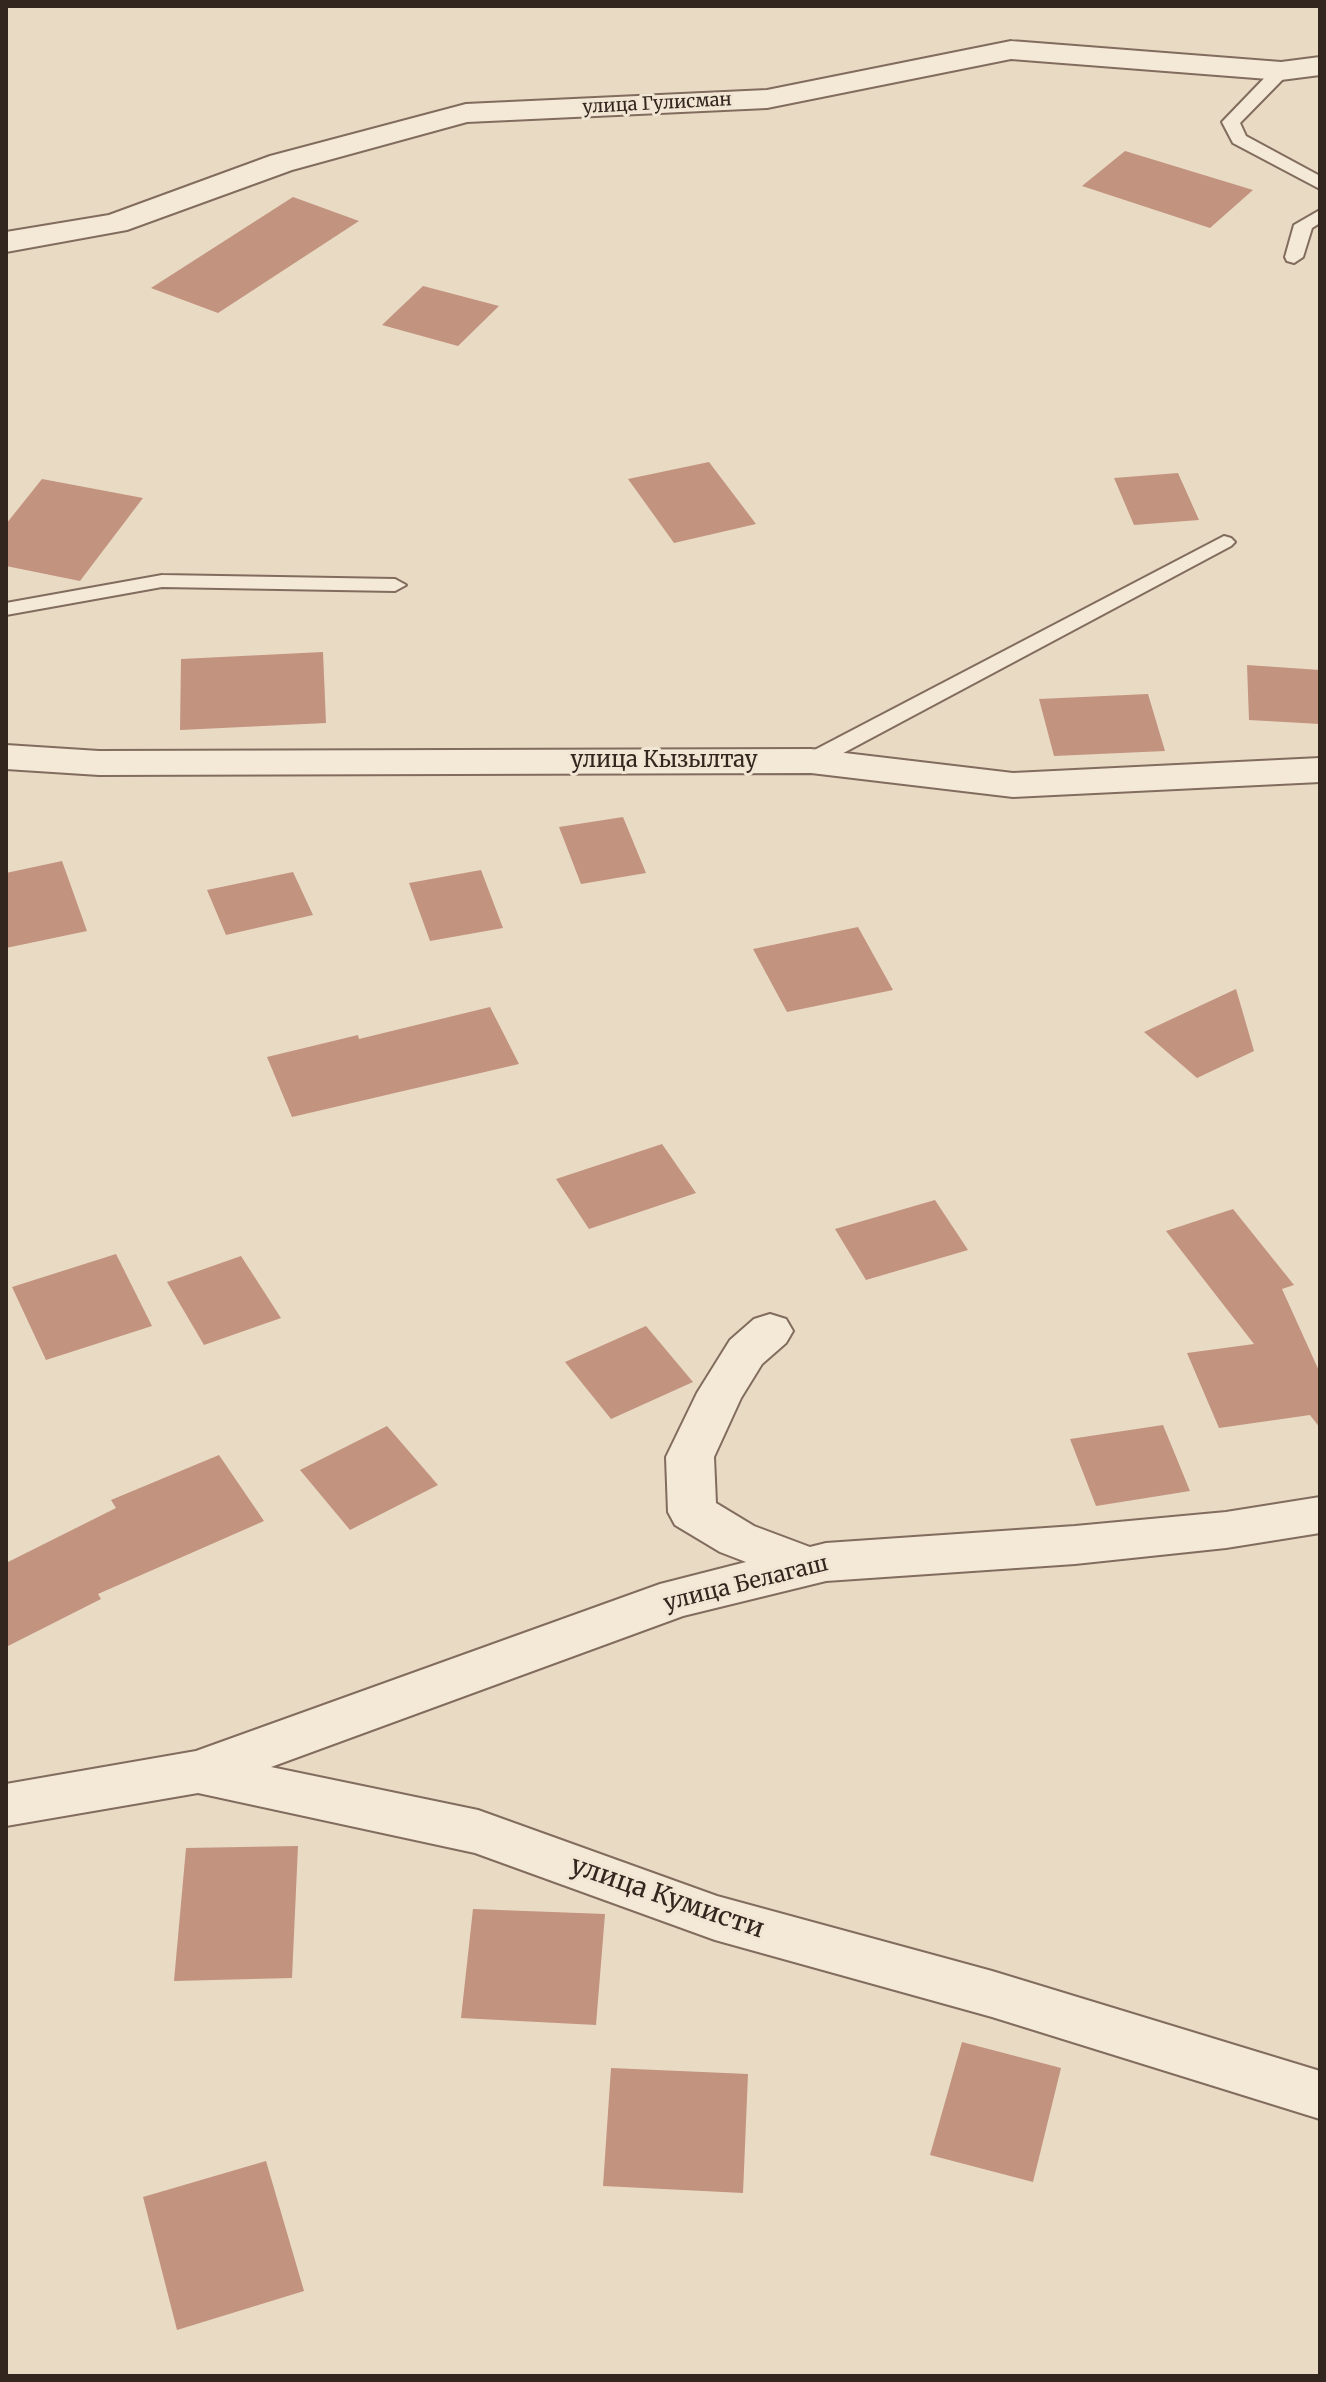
<!DOCTYPE html>
<meta charset="utf-8">
<style>
body{margin:0}
#map{position:relative;width:1326px;height:2382px;overflow:hidden;background:#e9dac4;font-family:Merriweather,serif}
canvas{display:block}
.frame{position:absolute;inset:0;border:8px solid #33261f;pointer-events:none}
</style>
<div id="map">
<canvas width="1326" height="2382"></canvas>
<div class="frame"></div>
</div>
<script>
const c = document.querySelector('canvas').getContext('2d');
c.lineJoin = 'round';
function fill(path, color) {
  c.fillStyle = color;
  c.fill(path, 'evenodd');
}
function poly(rows) {
  const path = new Path2D();
  for (const r of rows) {
    path.moveTo(r[0], r[1]);
    for (let i = 2; i < r.length; i += 2) path.lineTo(r[i], r[i + 1]);
  }
  return path;
}
function stroke(path, color, width, dash) {
  c.strokeStyle = color;
  c.lineWidth = width;
  c.lineCap = dash ? 'butt' : 'round';
  c.setLineDash(dash || []);
  c.stroke(path);
}
function label(font, color, halo, rows, align = 'center') {
  c.font = font + ' Merriweather,serif';
  c.lineWidth = 6;
  c.setLineDash([]);
  c.textBaseline = 'middle';
  c.strokeStyle = halo;
  c.fillStyle = color;
  for (const [text, x, y, turn = 0] of rows) {
    c.save();
    c.translate(x, y);
    c.rotate((+turn || 0) * Math.PI / 180);
    c.textAlign = isNaN(turn) ? turn : align;
    if (halo) c.strokeText(text, 0, 0);
    c.fillText(text, 0, 0);
    c.restore();
  }
}
const building = poly([
 [1125,151,1253,190,1210,228,1082,186],
 [293,197,359,221,218,313,151,288],
 [423,286,499,306,458,346,382,325],
 [709,462,756,524,674,543,628,479],
 [1178,473,1199,520,1134,525,1114,478],
 [42,479,143,498,80,581,6,566,6,524],
 [323,652,326,723,180,730,181,659],
 [1247,665,1320,670,1320,724,1249,720],
 [1148,694,1165,751,1054,756,1039,699],
 [623,817,646,873,581,884,559,827],
 [62,861,87,931,6,948,6,873],
 [481,870,503,928,430,941,409,883],
 [293,872,313,915,226,935,207,890],
 [858,927,893,990,787,1012,753,949],
 [1236,989,1254,1051,1197,1078,1144,1032],
 [490,1007,519,1064,292,1117,267,1057,358,1035,359,1039],
 [662,1144,696,1193,589,1229,556,1179],
 [935,1200,968,1250,866,1280,835,1229],
 [1233,1209,1294,1285,1282,1289,1320,1373,1320,1428,1310,1415,1219,1428,1187,1353,1254,1344,1166,1231],
 [116,1254,152,1326,46,1360,12,1287],
 [241,1256,281,1318,204,1345,167,1282],
 [646,1326,693,1382,611,1419,565,1362],
 [1163,1425,1190,1491,1096,1506,1070,1439],
 [387,1426,438,1485,350,1530,300,1470],
 [219,1455,264,1521,98,1594,101,1599,6,1647,6,1563,116,1508,111,1500],
 [298,1846,292,1978,174,1981,186,1848],
 [473,1909,605,1914,596,2025,461,2018],
 [962,2042,1061,2068,1033,2182,930,2155],
 [611,2068,748,2074,743,2193,603,2186],
 [266,2161,304,2291,177,2330,143,2197]
]);
const service = poly([
 [1281,66,1290,71,1287,75,1240,123,1246,136,1320,176,1320,189,1233,143,1222,122,1275,67,1281,66],
 [1320,210,1320,223,1312,228,1303,257,1294,263,1287,261,1285,257,1294,225,1320,210],
 [1224,536,1231,538,1235,542,1231,546,819,766,803,766,800,761,803,756,1224,536],
 [162,575,395,579,406,585,395,591,162,587,6,615,6,603,162,575]
]);
const minor = poly([
 [1011,41,1281,62,1320,57,1320,75,1281,80,1011,59,767,108,467,122,292,170,127,230,6,252,6,232,109,215,270,156,466,104,767,90,1011,41],
 [6,745,99,751,811,749,1013,773,1320,758,1320,782,1013,797,811,773,99,775,6,769,6,745],
 [770,1314,786,1319,793,1331,786,1343,762,1364,741,1398,714,1457,716,1503,754,1526,810,1547,826,1543,1075,1526,1226,1512,1320,1497,1320,1533,1226,1548,1075,1564,826,1581,683,1616,271,1767,478,1810,717,1896,992,1971,1320,2071,1320,2119,992,2017,715,1940,475,1853,198,1793,6,1826,6,1784,196,1751,660,1584,746,1562,720,1552,675,1525,668,1512,666,1457,697,1393,730,1340,754,1319,770,1314]
]);
const farStreetnames = [
 ["улица Гулисман",657,104,-3]
];
const streetNames = [
 ["улица Кызылтау",664,761],
 ["улица Белагаш",746,1584,-14]
];
const nearStreetnames = [
 ["улица Кумисти",667,1898,19]
];
fill(building, '#c2937f');
stroke(service, '#816c5d', 4);
stroke(minor, '#816c5d', 4);
fill(service, '#f4e8d7');
fill(minor, '#f4e8d7');
label('18px', '#33261f', '#f1e5d3', farStreetnames);
label('22px', '#33261f', '#f1e5d3', streetNames);
label('26px', '#33261f', '#f1e5d3', nearStreetnames);
</script>
